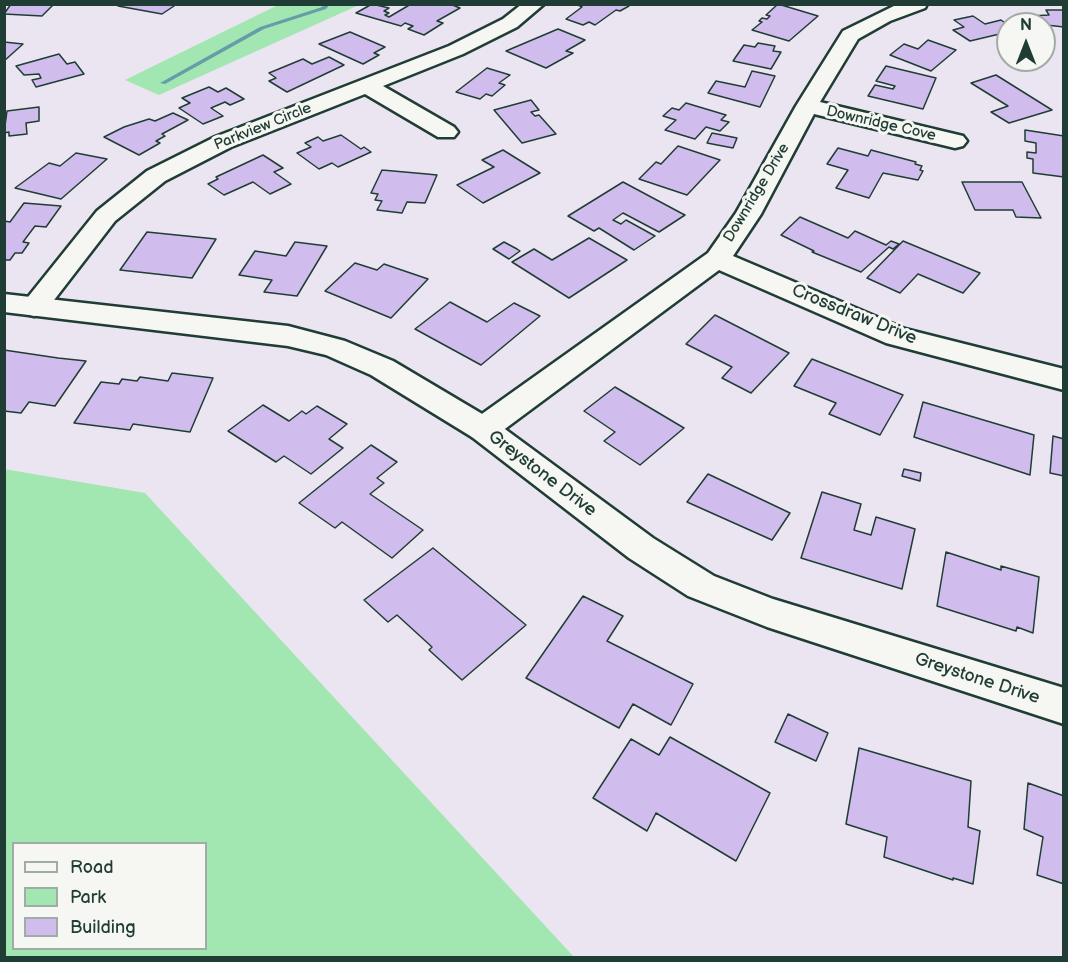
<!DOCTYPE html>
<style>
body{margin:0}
#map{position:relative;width:1068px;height:962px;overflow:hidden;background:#ebe5f1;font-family:"Balsamiq Sans",sans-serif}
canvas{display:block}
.frame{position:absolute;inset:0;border:6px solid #1f3d34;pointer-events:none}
.legend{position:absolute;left:12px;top:842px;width:195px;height:108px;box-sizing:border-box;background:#f6f6f2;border:2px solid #a0aca6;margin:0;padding:8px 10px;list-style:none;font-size:18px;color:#1f3d34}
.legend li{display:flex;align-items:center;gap:12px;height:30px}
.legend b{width:30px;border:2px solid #a0aca6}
.north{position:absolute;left:996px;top:12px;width:60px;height:60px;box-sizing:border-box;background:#f6f6f2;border:2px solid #a0aca6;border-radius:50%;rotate:0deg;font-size:16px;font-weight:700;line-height:24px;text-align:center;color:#1f3d34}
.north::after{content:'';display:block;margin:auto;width:21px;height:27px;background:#1f3d34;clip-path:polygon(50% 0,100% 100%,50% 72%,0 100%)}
</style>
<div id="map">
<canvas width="1068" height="962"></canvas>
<div class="frame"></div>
<ul class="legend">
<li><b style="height:8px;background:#f6f6f2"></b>Road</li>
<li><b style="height:16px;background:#a2e6b1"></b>Park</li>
<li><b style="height:16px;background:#d0bdee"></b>Building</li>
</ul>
<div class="north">N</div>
</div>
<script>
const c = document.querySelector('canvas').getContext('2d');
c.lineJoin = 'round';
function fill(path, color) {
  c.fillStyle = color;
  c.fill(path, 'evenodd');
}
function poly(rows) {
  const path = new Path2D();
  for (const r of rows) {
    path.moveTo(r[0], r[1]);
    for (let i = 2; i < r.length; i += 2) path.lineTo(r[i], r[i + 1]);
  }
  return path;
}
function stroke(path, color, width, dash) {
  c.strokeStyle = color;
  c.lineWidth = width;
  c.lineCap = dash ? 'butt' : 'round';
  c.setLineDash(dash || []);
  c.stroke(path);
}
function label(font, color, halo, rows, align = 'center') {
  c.font = font + ' "Balsamiq Sans",sans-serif';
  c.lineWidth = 6;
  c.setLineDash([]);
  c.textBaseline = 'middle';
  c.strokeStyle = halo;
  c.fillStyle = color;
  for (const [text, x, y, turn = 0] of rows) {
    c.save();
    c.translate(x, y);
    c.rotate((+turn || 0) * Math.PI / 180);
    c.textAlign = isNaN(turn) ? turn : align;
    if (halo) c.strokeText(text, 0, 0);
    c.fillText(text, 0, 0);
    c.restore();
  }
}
const green = poly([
 [280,4,359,5,159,95,125,80],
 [4,469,145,493,574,957,5,957],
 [14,844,206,844,206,948,14,948]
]);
const stream = poly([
 [324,4,330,4,326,9,264,29,165,84,160,83,260,27,322,7,324,4]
]);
const building = poly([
 [11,4,24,5,54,4,42,16,4,14,11,4],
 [120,4,177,4,162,14,118,6,120,4],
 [372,4,389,8,384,11,389,13,385,15,389,17,411,4,450,4,460,8,437,21,443,23,424,35,408,29,413,26,405,23,401,26,356,13,372,4],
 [625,4,629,6,620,11,616,10,595,25,589,22,583,25,566,19,582,7,576,4,625,4],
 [778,4,818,16,789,41,752,30,762,22,759,21,762,18,767,19,770,16,766,15,778,4],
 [1046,10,1064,10,1064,27,1037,24,1030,16,1049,15,1046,10],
 [973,16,985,24,1001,20,1008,25,1008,32,970,41,953,30,964,27,954,20,973,16],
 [558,29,585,40,566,51,573,53,546,68,506,51,558,29],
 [350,32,385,47,374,53,379,55,363,64,319,44,350,32],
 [928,40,956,50,931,71,890,55,904,44,918,49,928,40],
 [4,42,23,44,4,61,4,42],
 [758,43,775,46,773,51,781,52,771,69,733,61,744,45,755,47,758,43],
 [59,54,67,64,75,62,84,74,36,87,32,80,41,78,39,74,24,75,16,66,59,54],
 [329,57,344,65,287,92,269,81,276,78,269,73,303,59,312,64,329,57],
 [886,66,936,78,923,109,868,96,875,85,893,89,895,86,876,81,886,66],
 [487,68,510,75,499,83,505,85,492,96,486,94,480,99,456,92,487,68],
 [752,71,775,76,760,107,708,93,716,81,745,87,752,71],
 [996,75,1052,110,1009,123,991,112,1008,106,971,83,996,75],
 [209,87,218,92,226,88,244,99,230,105,225,102,211,108,223,116,203,124,179,108,190,103,182,98,209,87],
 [531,100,539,110,531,112,535,116,539,115,556,134,522,143,494,110,531,100],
 [686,103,726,115,721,120,729,122,720,131,706,127,695,139,665,130,676,120,663,116,672,108,679,110,686,103],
 [39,107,39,121,26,123,27,134,9,136,9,132,4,133,7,111,39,107],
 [173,113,188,120,162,134,165,136,156,141,160,143,139,155,104,137,124,127,149,119,155,121,173,113],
 [1025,130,1064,136,1064,177,1033,173,1033,159,1027,158,1027,152,1036,153,1036,143,1025,141,1025,130],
 [712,133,737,138,733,148,707,143,712,133],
 [341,135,361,149,364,147,371,152,338,167,332,163,319,169,297,153,311,147,305,143,318,137,323,141,341,135],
 [678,146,720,160,687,195,639,179,656,162,661,164,678,146],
 [838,148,868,156,871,150,916,162,915,164,922,166,920,170,923,171,918,180,883,173,869,198,836,188,848,170,827,164,838,148],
 [503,150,540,173,483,203,457,185,494,167,482,160,503,150],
 [76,153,107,159,61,199,15,188,49,163,60,166,76,153],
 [263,155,283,168,274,172,291,184,270,194,253,182,224,195,208,184,218,179,216,177,263,155],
 [382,170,427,174,437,175,425,203,407,202,402,213,377,210,382,201,375,200,378,194,371,193,382,170],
 [623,182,681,213,685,215,659,232,623,213,613,220,621,224,626,220,655,236,634,250,599,228,594,231,568,216,623,182],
 [962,182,1022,182,1041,218,1016,217,1013,210,975,210,962,182],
 [24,203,61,206,46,227,35,226,23,242,29,243,22,253,15,253,10,260,4,260,4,221,10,222,24,203],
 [800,217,848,238,855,231,886,245,891,241,899,244,893,249,889,247,861,272,812,252,814,251,781,235,800,217],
 [147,232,216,239,192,278,120,270,147,232],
 [589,238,627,260,569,298,512,262,534,249,552,260,589,238],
 [903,241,980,273,963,293,918,274,900,293,867,278,903,241],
 [295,242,327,246,297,296,264,292,272,280,239,275,255,251,286,256,295,242],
 [504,242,517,249,520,251,509,259,493,249,504,242],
 [355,263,377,270,384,264,428,279,391,318,325,291,355,263],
 [450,302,487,322,514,303,540,316,481,365,415,329,450,302],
 [715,315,789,353,751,393,722,378,732,367,686,344,715,315],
 [4,350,58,358,86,361,55,406,29,402,21,413,4,411,4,350],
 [812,359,903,395,880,435,829,414,836,403,794,386,812,359],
 [172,373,213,378,190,432,133,424,130,430,74,423,101,382,119,384,122,379,137,381,140,377,168,381,172,373],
 [615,387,684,428,640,465,604,441,615,432,584,411,615,387],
 [923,402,1034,435,1030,475,914,437,923,402],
 [263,405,289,421,302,411,306,414,317,406,347,424,329,439,343,448,311,474,284,456,276,462,228,431,263,405],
 [1053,436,1064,439,1064,476,1050,473,1053,436],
 [371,445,397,462,377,478,384,483,370,494,423,530,392,558,342,522,335,528,299,503,371,445],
 [904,469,921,473,920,481,902,476,904,469],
 [708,474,790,513,772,540,687,502,708,474],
 [822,492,861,504,854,530,871,535,876,517,915,529,902,589,801,558,822,492],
 [433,548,526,625,462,680,429,650,432,647,397,615,388,622,364,600,433,548],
 [946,552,1001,570,1001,566,1039,577,1033,633,1017,627,1016,631,937,606,946,552],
 [583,596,623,616,607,641,693,684,671,725,633,704,619,728,526,678,583,596],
 [788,714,828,733,816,761,775,742,788,714],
 [670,737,770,793,736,861,656,813,647,831,593,798,631,739,659,755,670,737],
 [859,748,971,781,968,827,980,831,973,884,953,878,953,880,884,857,887,837,846,824,859,748],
 [1028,783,1064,796,1064,884,1037,875,1043,837,1024,829,1028,783]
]);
const street = poly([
 [522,4,544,4,517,27,463,54,383,86,454,127,458,132,454,137,438,137,365,94,231,147,165,181,115,221,44,313,34,316,24,313,20,307,97,211,147,171,215,137,449,46,503,19,522,4],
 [898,4,927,4,925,8,890,21,858,39,820,102,963,136,967,141,963,146,955,148,814,114,761,214,733,256,905,329,1064,369,1064,390,886,343,719,270,494,437,483,440,472,437,467,429,472,421,708,253,736,213,796,106,843,31,898,4]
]);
const secondary = poly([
 [4,294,288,326,345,341,393,361,494,421,653,538,714,576,773,599,1064,688,1064,724,767,627,688,596,629,558,472,437,371,375,326,355,288,346,4,312,4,294]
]);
const farStreetnames = [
 ["Downridge Cove",881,124,13],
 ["Parkview Circle",263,127,-22],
 ["Downridge Drive",757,193,-59]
];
const streetNames = [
 ["Crossdraw Drive",854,315,22],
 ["Greystone Drive",542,474,37],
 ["Greystone Drive",977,679,18]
];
fill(green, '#a2e6b1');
fill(stream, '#669da9');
fill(building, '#d0bdee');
stroke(building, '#1f3d34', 1.5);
stroke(street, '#1f3d34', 5);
stroke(secondary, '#1f3d34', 5);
fill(street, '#f6f6f2');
fill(secondary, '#f6f6f2');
label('15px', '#1f3d34', '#f6f6f2', farStreetnames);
label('18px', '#1f3d34', '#f6f6f2', streetNames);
</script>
